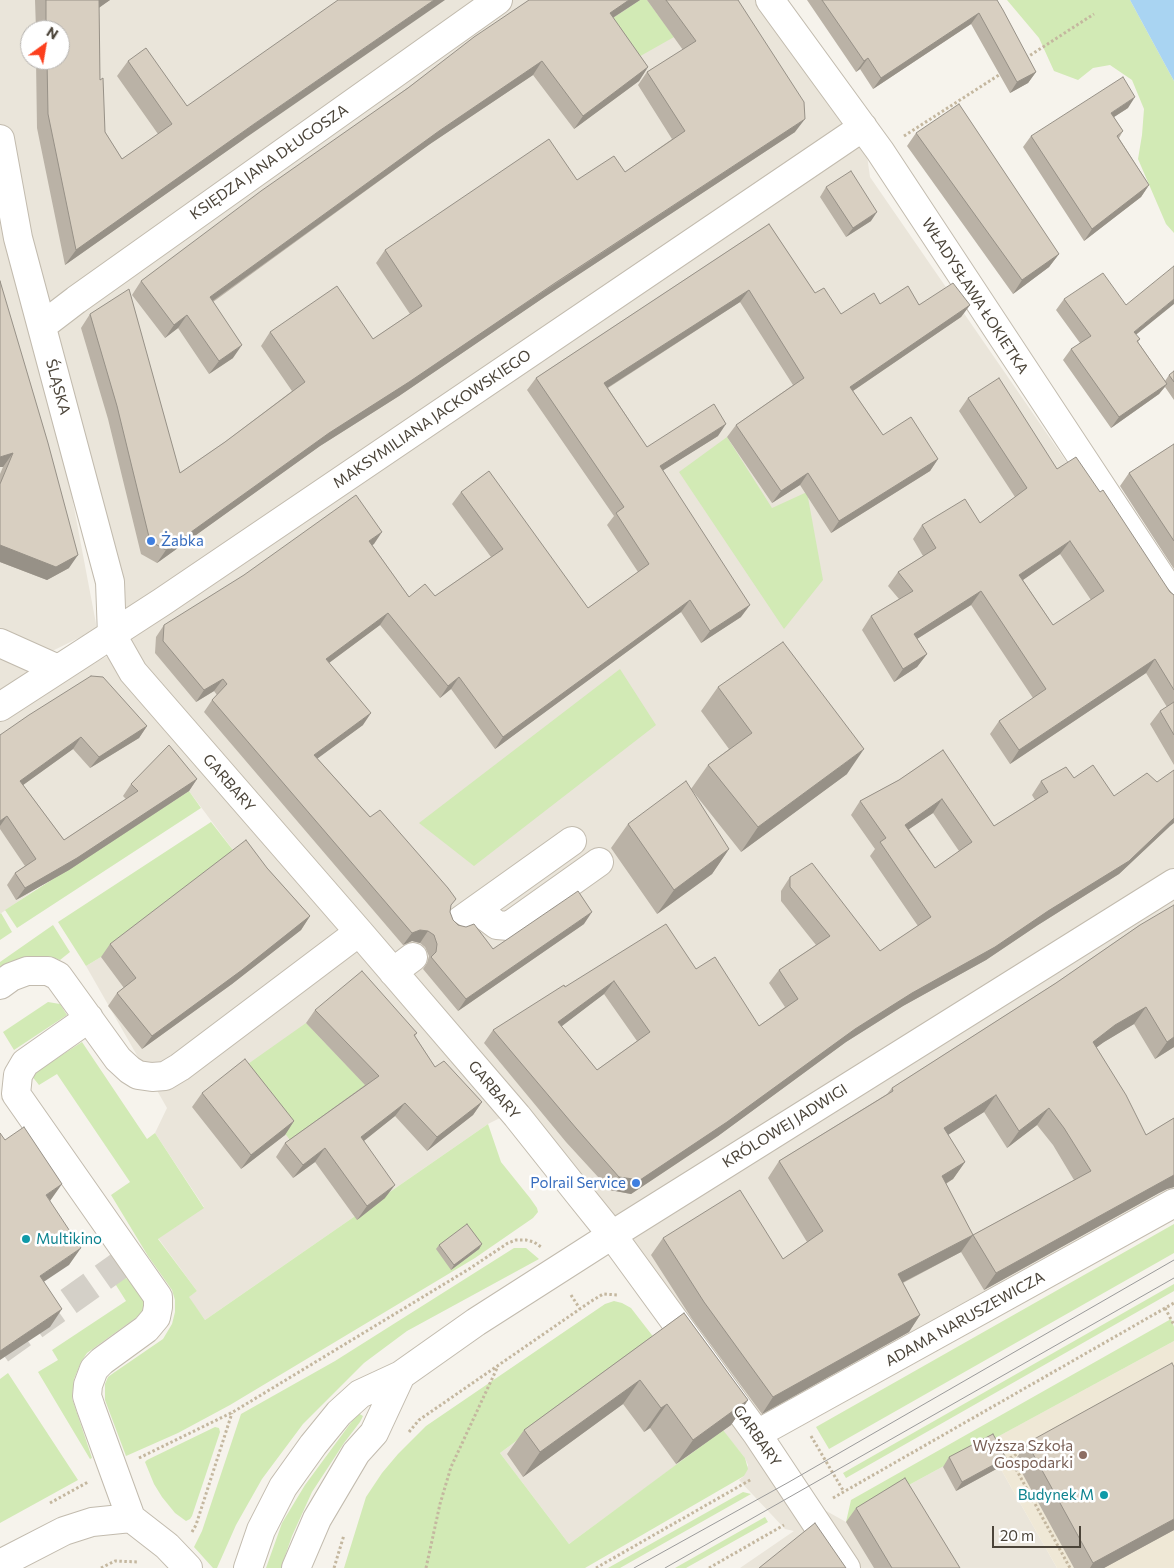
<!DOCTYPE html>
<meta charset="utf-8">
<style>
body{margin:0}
#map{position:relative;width:1174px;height:1568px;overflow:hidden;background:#f6f3ec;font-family:Commissioner,sans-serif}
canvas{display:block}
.north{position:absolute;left:20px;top:20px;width:50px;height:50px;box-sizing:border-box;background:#fff;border:1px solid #b7b4b0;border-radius:50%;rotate:32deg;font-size:14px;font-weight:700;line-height:20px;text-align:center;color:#4b4439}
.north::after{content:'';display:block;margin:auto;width:18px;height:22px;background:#fc3f1d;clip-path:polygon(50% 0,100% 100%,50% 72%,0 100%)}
.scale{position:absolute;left:992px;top:1526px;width:89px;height:22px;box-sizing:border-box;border:2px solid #4b4439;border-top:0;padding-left:6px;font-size:15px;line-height:18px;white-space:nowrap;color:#4b4439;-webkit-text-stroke:4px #fff;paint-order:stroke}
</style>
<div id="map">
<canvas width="1174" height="1568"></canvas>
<div class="north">N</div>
<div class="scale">20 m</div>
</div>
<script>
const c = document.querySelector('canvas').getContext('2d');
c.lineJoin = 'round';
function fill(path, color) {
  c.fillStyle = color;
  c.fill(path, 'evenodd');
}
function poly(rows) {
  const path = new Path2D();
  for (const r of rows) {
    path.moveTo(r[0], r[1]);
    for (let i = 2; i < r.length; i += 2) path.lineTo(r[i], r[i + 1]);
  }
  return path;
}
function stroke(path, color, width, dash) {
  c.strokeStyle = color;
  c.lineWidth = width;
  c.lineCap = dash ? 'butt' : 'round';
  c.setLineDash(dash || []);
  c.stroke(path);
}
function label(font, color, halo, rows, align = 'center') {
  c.font = font + ' Commissioner,sans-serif';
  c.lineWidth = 5;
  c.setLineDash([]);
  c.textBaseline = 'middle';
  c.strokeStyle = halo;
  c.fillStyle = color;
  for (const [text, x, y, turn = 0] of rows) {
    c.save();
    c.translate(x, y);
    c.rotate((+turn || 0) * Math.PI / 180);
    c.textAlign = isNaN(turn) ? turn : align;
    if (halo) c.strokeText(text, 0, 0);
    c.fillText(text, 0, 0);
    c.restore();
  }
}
const residential = poly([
 [0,0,770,0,863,127,870,177,1174,618,1174,1203,764,1430,517,1117,500,1118,488,1124,205,1320,188,1297,197,1291,158,1238,204,1207,155,1133,167,1108,86,966,101,957,236,854,189,791,68,871,39,887,0,914,0,656,58,680,112,654,112,635,33,291,97,629,44,655,0,637],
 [30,30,60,30,60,60,30,60],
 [669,1327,796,1494,846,1522,896,1492,986,1443,1057,1568,740,1568,794,1531,785,1529,739,1480,744,1476,748,1465,745,1458,723,1431,569,1544,500,1453,649,1344]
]);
const education = poly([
 [1174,1341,1174,1568,1057,1568,986,1443]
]);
const green = poly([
 [640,0,647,0,674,37,628,63,601,26],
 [1007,0,1130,0,1174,81,1174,233,1166,224,1138,159,1142,135,1144,109,1132,80,1110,65,1093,68,1078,80,1054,71,1039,38],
 [727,437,772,508,807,492,823,580,784,629,679,472],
 [620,669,656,725,474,866,419,823],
 [189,791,201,808,17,928,5,910],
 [211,822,236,854,101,957,86,966,58,922],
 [1,913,12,932,0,940,0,914],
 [53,925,70,952,60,960,51,957,39,957,0,968,0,962],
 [48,1002,60,1004,67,1015,14,1050,3,1032],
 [306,1023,369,1089,293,1144,238,1071],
 [82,1042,147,1139,155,1133,204,1208,158,1239,197,1291,189,1297,205,1320,488,1124,501,1162,530,1198,537,1208,538,1212,533,1218,475,1258,230,1405,178,1433,126,1456,105,1400,105,1384,108,1377,112,1374,163,1339,172,1324,175,1312,175,1300,172,1290,148,1256,111,1195,130,1182,57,1074,39,1085,31,1075],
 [1174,1224,1174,1253,829,1449,816,1427],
 [514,1248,526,1248,539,1259,407,1331,364,1363,303,1424,262,1479,236,1525,217,1568,213,1568,194,1547,202,1531,241,1414,335,1361],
 [125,1278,130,1279,149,1295,144,1312,87,1353,81,1362,74,1379,72,1398,92,1458,90,1459,38,1372,58,1360,52,1350,126,1301,114,1282],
 [1174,1284,1174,1291,846,1478,843,1473],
 [614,1301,622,1303,631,1308,655,1339,500,1453,569,1544,723,1430,745,1458,748,1469,744,1476,585,1568,344,1568,366,1497,382,1473,398,1454,426,1426,605,1304],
 [1171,1319,1174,1327,1174,1341,896,1492,846,1522,851,1500],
 [8,1373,78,1480,0,1523,0,1379],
 [358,1413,363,1416,360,1422,344,1443,312,1492,292,1536,281,1568,266,1568,282,1523,305,1485],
 [215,1427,219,1428,220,1432,192,1516,190,1519,186,1521,175,1513,162,1497,154,1484,145,1462,147,1460],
 [743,1492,751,1494,620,1568,608,1568],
 [765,1517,768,1522,686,1568,675,1568]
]);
const water = poly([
 [1130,0,1174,0,1174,81]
]);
const minorTunnel = poly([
 [0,1350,130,1258]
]);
const path = poly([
 [1026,58,1094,14],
 [904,136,1002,73],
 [571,1295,580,1309],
 [1165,1308,1174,1325],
 [409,1432,419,1420,590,1302,603,1294,618,1295],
 [811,1436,844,1492],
 [1025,1449,1010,1458,1070,1568],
 [139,1458,233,1412,469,1269,508,1243,516,1240,526,1240,534,1242,541,1247],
 [833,1498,1174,1303],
 [50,1503,88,1482],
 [192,1532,196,1525,232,1413],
 [101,1568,115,1561,138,1562],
 [334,1568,344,1535],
 [426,1568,440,1504,451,1467,498,1366],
 [596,1568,752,1479],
 [709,1568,784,1525]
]);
const minor = poly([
 [770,0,880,151,1174,597],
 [0,139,18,238,110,582,112,635,133,672,359,932,517,1116,579,1194,612,1235,757,1434,846,1568],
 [42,326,76,300,498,0],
 [0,643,58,669],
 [0,707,162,602,863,127],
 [477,910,497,925,509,926,599,862],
 [457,923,572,841],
 [393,972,413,957],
 [0,985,11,977,27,971,48,971,58,976,118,1059,130,1070,138,1075,152,1077,165,1076,180,1067,359,932],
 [89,1018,25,1063,18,1075,16,1094,158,1297,158,1307,156,1317,146,1329,102,1361,94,1369,88,1385,87,1396,91,1408,131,1518],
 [757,1434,1174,1203],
 [0,1564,64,1531,92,1522,131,1518,167,1546,188,1568],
 [248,1568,261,1530,283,1487,313,1445,339,1413,360,1394,401,1375,476,1322,612,1235,1174,883],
 [296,1568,317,1519,356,1453,374,1433,401,1375]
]);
const tram = poly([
 [634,1568,789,1482,1174,1260],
 [665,1568,1174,1278]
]);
const wall = poly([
 [35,0,110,0,99,7,100,80,105,132,122,159,158,134,117,76,128,61,187,106,244,139,65,265,37,128,36,60,60,60,60,30,36,30],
 [529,0,640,0,613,18,648,67,639,81,574,129,533,75,430,144,213,302,233,358,209,374,178,328,165,338,132,295,141,281],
 [647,0,738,0,795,132,546,296,399,396,320,446,157,563,141,554,108,419,81,328,90,314,180,473,225,442,292,391,261,346,270,332,373,339,410,314,376,263,385,250,577,180,625,172,672,139,638,85,647,72,683,50],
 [807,0,997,0,1036,72,1028,83,1010,93,971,24,873,89,860,69,856,72],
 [1128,108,1114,117,1123,131,1119,138,1149,185,1141,197,1084,241,1023,147,1031,136],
 [916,133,1059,254,1049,267,1013,294,907,146],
 [826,187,871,221,846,237,820,197],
 [769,224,815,293,841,314,880,304,970,305,961,317,853,391,883,435,938,459,930,471,831,533,800,485,772,503,727,437,736,425,793,385,740,302,608,388,647,447,718,436,663,470,741,617,701,643,681,612,495,749,451,689,440,698,380,625,329,663,363,725,317,758,451,906,450,912,453,920,493,949,584,924,458,1011,423,969,427,963,429,956,425,947,420,943,412,941,403,945,204,712,212,700,217,695,214,691,196,702,155,653,156,637,164,625,374,544,372,545,409,597,435,596,491,557,452,504,461,492,588,608,638,572,607,525,614,516,527,390,536,378],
 [0,281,69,568,47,580,0,562,0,474,3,467],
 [1064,299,1136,335,1140,339,1138,342,1165,381,1169,375,1174,371,1174,400,1165,387,1159,394,1111,428,1063,360,1071,349,1080,343,1056,310],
 [968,398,1057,469,1174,595,1174,765,1150,724,1160,711,1167,707,1146,673,1010,764,990,734,999,721,1033,698,971,605,917,639,927,654,917,667,894,682,862,630,871,616,899,599,888,586,898,572,923,556,913,539,922,525,980,523,1015,497,959,411],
 [1060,554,1091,600,1053,625,1023,580],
 [1174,444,1174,569,1120,486,1129,473],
 [718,687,847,774,741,852,691,789,708,765,729,749,701,711],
 [147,726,139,738,90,768,73,749,23,785,64,840,126,799,123,796,131,784,197,779,189,791,69,870,16,900,7,885,15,873,25,866,0,829,0,735],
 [943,750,994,826,1035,800,1032,795,1041,781,1074,778,1114,796,1169,827,1119,874,1038,925,986,960,903,1006,846,1042,718,1136,631,1194,610,1190,566,1142,484,1043,493,1030,565,987,696,969,759,1026,785,1007,769,983,779,970,816,945,781,901,781,891,790,877,880,951,918,926,870,856,875,849,851,815,860,801,899,780],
 [933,813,959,851,935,868,909,829],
 [604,994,637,1041,597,1070,561,1026],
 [628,824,729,849,712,874,657,914,611,848],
 [267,868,310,916,301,930,232,984,142,1049,108,1006,117,993,124,988,101,957,110,944],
 [1140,925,1174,1047,1155,1059,1134,1024,1104,1042,1096,1047,1146,1135,1174,1118,1174,1187,1167,1189,1159,1193,984,1290,961,1252,903,1283,920,1315,909,1332,762,1414,692,1319,651,1255,663,1238,783,1259,807,1242,768,1178,779,1161,887,1094,892,1088,1056,983],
 [984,1112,1007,1148,1037,1125,1053,1145,1074,1180,973,1235,946,1184,953,1179,965,1162,948,1135],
 [315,1010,417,1033,415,1036,435,1067,482,1102,473,1115,427,1151,395,1116,364,1141,385,1198,357,1220,315,1162,293,1178,276,1157,285,1143,365,1085,306,1023],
 [202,1093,294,1121,285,1135,241,1169,192,1107],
 [482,1244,479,1249,451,1270,436,1249,439,1245],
 [684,1313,748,1400,731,1425,676,1464,650,1428,644,1432,623,1404,523,1477,507,1454,524,1430],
 [1027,1443,1174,1530,1104,1568,1074,1568,1015,1460],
 [949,1457,1000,1467,956,1491,943,1467],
 [856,1508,960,1568,874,1568,846,1522]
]);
const shadedWall = poly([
 [99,0,110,0,89,15],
 [434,0,445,0,244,139,65,265,76,250,254,124],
 [629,0,640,0,600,26,610,13],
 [979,13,971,24,873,89,881,78],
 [868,58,860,69,856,72,864,61],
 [542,61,533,75,430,144,200,310,210,297,439,131],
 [648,67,639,81,574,129,583,116],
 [1036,72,1028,83,1010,93,1017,82],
 [1135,97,1128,108,1103,124,1111,113],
 [805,119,795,132,546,296,399,396,320,446,157,563,166,550,329,433],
 [1149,185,1141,197,1084,241,1092,229],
 [877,212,871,221,846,237,853,228],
 [1059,254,1049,267,1013,294,1022,280],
 [749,290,740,302,596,395,604,383],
 [1174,299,1174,304,1127,342,1134,332],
 [970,305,961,317,841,399,850,387],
 [187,315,178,328,165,338,174,325],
 [242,345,233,358,209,374,219,361],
 [1167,384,1159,394,1111,428,1119,417],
 [726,424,718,436,651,478,660,466],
 [13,453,3,467,0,467,0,457],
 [938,459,930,471,831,533,839,521],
 [808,473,800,485,772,503,781,491],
 [382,532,374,544,361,553,369,541],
 [1070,541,1060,554,1010,589,1019,575],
 [0,545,78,555,69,568,47,580,0,562],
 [981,591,971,605,904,647,914,634],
 [690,600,681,612,495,749,503,737],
 [750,605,741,617,701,643,710,631],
 [388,613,380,625,318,671,326,659],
 [927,654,917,667,894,682,903,669],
 [1155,659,1146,673,1010,764,1019,750],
 [459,677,451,689,440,698,448,686],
 [223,679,214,691,196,702,204,690],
 [371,713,363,725,306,767,314,755],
 [147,726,139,738,90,768,99,757],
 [81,737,73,749,12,793,20,781],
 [864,749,847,774,741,852,758,827],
 [197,779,189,791,69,870,16,900,25,888],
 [942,799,933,813,896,838,905,825],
 [7,816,0,826,0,821],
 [1174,818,1174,823,1169,827,1119,874,1038,925,986,960,903,1006,846,1042,718,1136,631,1194,610,1190,619,1177,855,1029],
 [729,849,712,874,657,914,674,890],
 [592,912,584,924,458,1011,466,999],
 [310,916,301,930,232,984,142,1049,152,1036],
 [420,930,428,931,420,943,412,941,403,945,412,933],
 [614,981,604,994,549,1036,558,1022],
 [1146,1007,1134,1024,1104,1042,1081,1059,1093,1042,1115,1025],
 [1174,1037,1174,1047,1155,1059,1167,1042],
 [996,1095,984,1112,932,1145,944,1128],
 [482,1102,473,1115,427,1151,437,1137],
 [405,1103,395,1116,351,1151,361,1137],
 [1049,1108,1037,1125,1007,1148,1019,1131],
 [294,1121,285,1135,241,1169,251,1155],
 [325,1148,315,1162,293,1178,303,1165],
 [965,1162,953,1179,930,1193,942,1176],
 [1174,1175,1174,1187,1167,1189,1159,1193,984,1290,996,1273],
 [62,1184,50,1201,46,1195],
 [395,1185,385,1198,357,1220,367,1206],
 [973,1235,961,1252,886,1291,898,1274],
 [482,1244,479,1249,451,1270,454,1265],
 [81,1248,69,1265,27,1293,40,1276],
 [62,1309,50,1327,0,1360,0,1351],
 [920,1315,909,1332,762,1414,773,1397],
 [640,1380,623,1404,523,1477,540,1452],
 [748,1400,731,1425,676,1464,693,1440],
 [667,1404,650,1428,644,1432,661,1408],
 [1006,1458,1000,1467,956,1491,962,1482],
 [1174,1519,1174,1530,1104,1568,1090,1568,1093,1563]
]);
const building = poly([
 [46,0,99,0,100,80,103,78,105,132,122,159,172,124,128,61,146,48,187,106,338,0,434,0,254,124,76,250,48,114,47,60,60,60,60,30,46,30,46,0],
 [529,0,629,0,610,13,648,67,583,116,542,61,439,131,210,297,242,345,219,361,187,315,174,325,141,281,261,191,408,88,474,37,529,0],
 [666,0,738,0,804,102,805,119,555,283,409,382,329,433,166,550,150,541,117,406,90,314,129,289,180,473,225,442,305,382,270,332,337,286,373,339,422,306,385,250,549,139,577,180,614,156,625,172,685,131,647,72,696,41,666,0],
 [822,0,997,0,1003,10,1036,72,1017,82,979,13,881,78,868,58,864,61,822,0],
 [1123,77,1135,97,1111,113,1123,131,1117,136,1149,185,1092,229,1031,136,1123,77],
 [959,104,1059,254,1022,280,916,133,959,104],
 [851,171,877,212,853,228,826,187,851,171],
 [769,224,815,293,824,288,841,314,874,293,880,304,908,286,919,305,953,283,970,305,850,387,883,435,911,417,938,459,839,521,808,473,781,491,736,425,804,378,749,290,604,383,647,447,714,404,726,424,660,466,750,605,710,631,690,600,503,737,459,677,448,686,388,613,326,659,371,713,314,755,370,817,380,810,448,888,456,899,451,905,450,912,453,920,458,925,466,927,474,924,493,949,578,891,592,912,466,999,431,957,436,952,437,944,434,935,428,931,420,930,412,933,212,700,227,684,223,679,204,690,163,641,164,625,244,575,356,495,382,532,369,541,409,597,425,584,435,596,503,549,461,492,489,471,588,608,649,564,616,513,624,507,536,378,769,224],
 [1174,266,1174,299,1134,332,1140,339,1137,341,1167,384,1119,417,1071,349,1091,336,1064,299,1103,273,1126,305,1174,266],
 [0,281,48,443,78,555,56,567,0,545,0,484,13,453,0,457,0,281],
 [1174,371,1174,382,1169,375,1174,371],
 [999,378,1057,469,1076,457,1100,492,1103,490,1170,592,1174,595,1174,690,1155,659,1019,750,999,721,1046,689,981,591,914,634,927,654,903,669,871,616,913,591,898,572,936,548,922,525,965,499,980,523,1027,488,968,398,999,378],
 [1070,541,1104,591,1053,625,1019,575,1070,541],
 [1174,444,1174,541,1129,473,1174,444],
 [783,642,864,749,758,827,708,765,752,733,718,687,783,642],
 [91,676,103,677,147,726,99,757,81,737,20,781,64,840,138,791,131,784,169,745,197,779,77,858,25,888,15,873,36,859,7,816,0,821,0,735,29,715,91,676],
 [1174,702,1174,735,1160,711,1174,702],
 [943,750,994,826,1048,792,1041,781,1066,767,1074,778,1093,765,1114,796,1147,773,1157,782,1174,770,1174,818,1129,861,1048,911,995,947,912,993,855,1029,727,1122,640,1180,619,1177,576,1128,493,1030,564,985,565,987,666,924,696,969,715,957,759,1026,798,999,779,970,830,936,790,887,790,877,812,863,880,951,931,917,880,842,886,838,860,801,899,780,943,750],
 [942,799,972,842,935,868,905,825,942,799],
 [614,981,650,1032,597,1070,558,1022,614,981],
 [686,781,729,849,674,890,628,824,686,781],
 [246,840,267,868,310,916,242,970,152,1036,117,993,136,978,110,944,246,840],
 [1174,905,1174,1037,1167,1042,1146,1007,1115,1025,1093,1042,1126,1095,1146,1135,1174,1118,1174,1175,996,1273,973,1235,898,1274,920,1315,773,1397,704,1302,663,1238,740,1190,783,1259,823,1231,779,1161,893,1091,892,1088,1056,983,1140,925,1174,905],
 [996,1095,1019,1131,1049,1108,1064,1128,1091,1171,973,1235,942,1176,965,1162,944,1128,996,1095],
 [362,971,417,1033,414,1035,435,1067,444,1061,482,1102,437,1137,405,1103,361,1137,395,1185,367,1206,325,1148,303,1165,285,1143,379,1076,315,1010,362,971],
 [245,1059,294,1121,251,1155,202,1093,245,1059],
 [24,1127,62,1184,46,1195,81,1248,40,1276,62,1309,0,1351,0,1133,5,1140,24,1127],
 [467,1224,482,1244,454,1265,439,1245,467,1224],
 [684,1313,748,1400,693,1440,667,1404,661,1408,640,1380,540,1452,524,1430,684,1313],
 [1172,1363,1174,1367,1174,1519,1093,1563,1027,1443,1172,1363],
 [993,1434,1006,1458,962,1482,949,1457,993,1434],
 [905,1478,960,1568,892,1568,856,1508,905,1478],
 [815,1523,846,1568,759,1568,815,1523]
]);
const markers = [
 [151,541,5,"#3f7fe0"],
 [636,1183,5,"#3f7fe0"],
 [26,1239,5,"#0f9aa8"],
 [1083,1455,5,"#8d6e63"],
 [1104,1495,5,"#0f9aa8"]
];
const streetNames = [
 ["KSIĘDZA JANA DŁUGOSZA",269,162,-35],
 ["WŁADYSŁAWA ŁOKIETKA",975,296,57],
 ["ŚLĄSKA",58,387,75],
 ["MAKSYMILIANA JACKOWSKIEGO",432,419,-34],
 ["GARBARY",229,783,49],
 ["GARBARY",494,1090,50],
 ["KRÓLOWEJ JADWIGI",785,1126,-32],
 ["ADAMA NARUSZEWICZA",965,1319,-29],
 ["GARBARY",757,1436,55]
];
const shopNames = [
 ["Żabka",161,541],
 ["Polrail Service",626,1183,"right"]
];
const cultureNames = [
 ["Multikino",36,1239],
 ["Budynek M",1094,1495,"right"]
];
const educationNames = [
 ["Wyższa Szkoła",1073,1446],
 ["Gospodarki",1073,1463]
];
fill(residential, '#eae5da');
fill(education, '#efe8d6');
fill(green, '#d2eab5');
fill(water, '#a9d4f2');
stroke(minorTunnel, '#d4d0c8', 28, [28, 14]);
stroke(minor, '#c2bbae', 30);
stroke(path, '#c4b79f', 3, [2.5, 2.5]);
stroke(minor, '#fff', 28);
stroke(tram, '#9a9a9a', 1);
fill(wall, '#bab2a6');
fill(shadedWall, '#979187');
fill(building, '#d8cfc1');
stroke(building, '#979187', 1);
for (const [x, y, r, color] of markers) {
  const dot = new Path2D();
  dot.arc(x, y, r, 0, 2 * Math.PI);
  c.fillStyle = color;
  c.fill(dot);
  stroke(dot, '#fff', 2);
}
label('15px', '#4b4439', '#fff', streetNames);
label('15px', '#366cbe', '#fff', shopNames, 'left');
label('15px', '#0d838f', '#fff', cultureNames, 'left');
label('15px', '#785e54', '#fff', educationNames, 'right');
</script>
